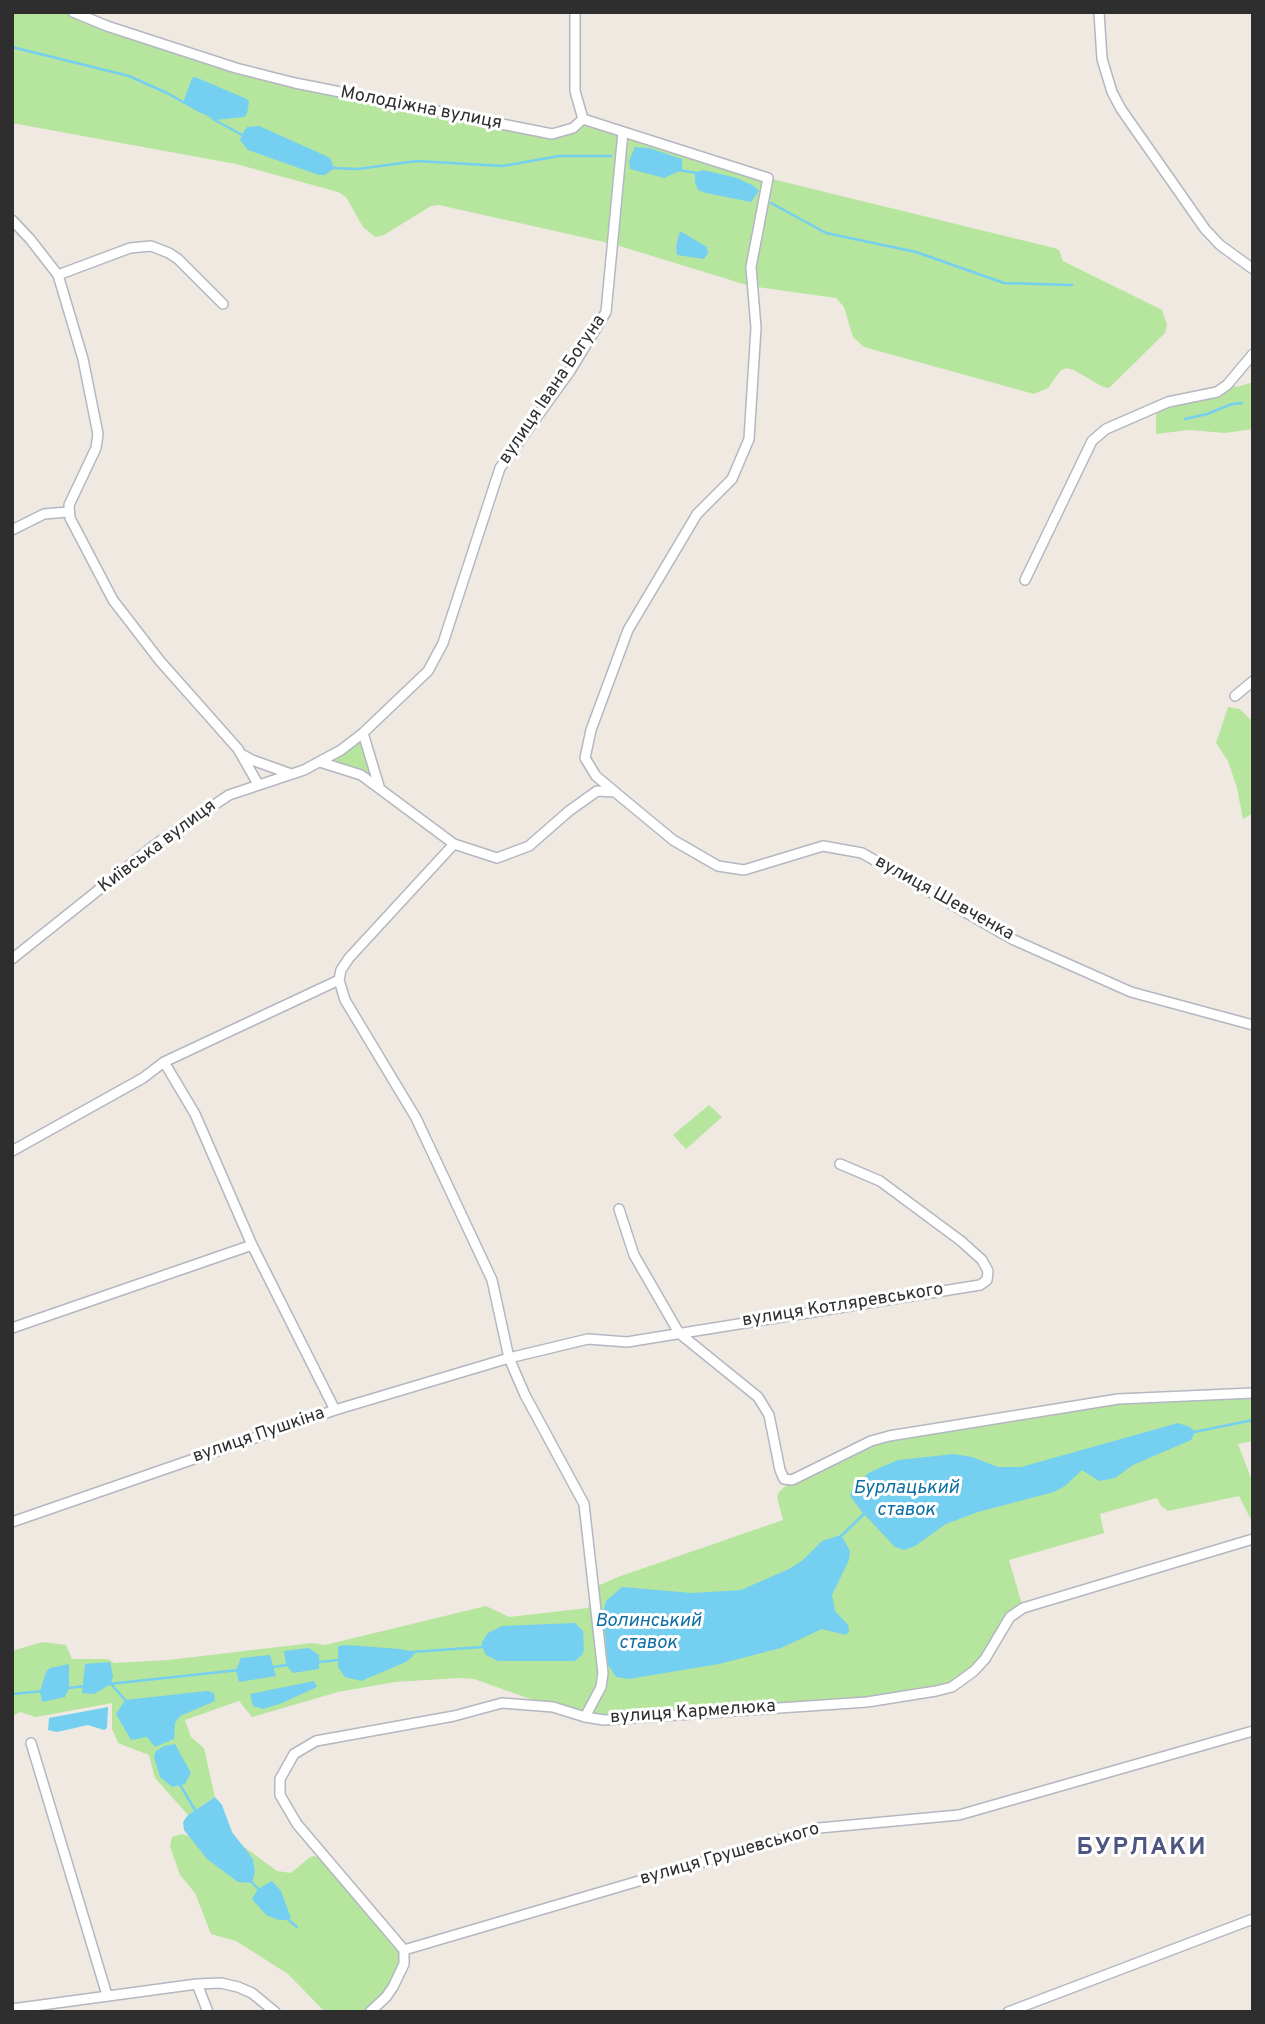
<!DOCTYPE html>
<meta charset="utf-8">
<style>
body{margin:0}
#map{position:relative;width:1265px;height:2024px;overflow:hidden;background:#efe9e1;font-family:Overpass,sans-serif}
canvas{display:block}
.frame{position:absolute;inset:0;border:14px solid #2e2e2e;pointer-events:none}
</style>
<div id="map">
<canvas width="1265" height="2024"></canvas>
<div class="frame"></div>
</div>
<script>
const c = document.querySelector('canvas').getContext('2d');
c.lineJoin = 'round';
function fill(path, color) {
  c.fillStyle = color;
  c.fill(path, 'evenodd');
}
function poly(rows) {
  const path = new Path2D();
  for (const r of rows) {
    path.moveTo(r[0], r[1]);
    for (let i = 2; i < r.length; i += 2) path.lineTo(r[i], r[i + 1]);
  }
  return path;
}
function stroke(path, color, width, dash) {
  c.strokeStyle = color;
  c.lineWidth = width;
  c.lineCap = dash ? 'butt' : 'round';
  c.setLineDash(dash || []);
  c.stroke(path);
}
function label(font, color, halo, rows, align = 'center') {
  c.font = font + ' Overpass,sans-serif';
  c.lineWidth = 6;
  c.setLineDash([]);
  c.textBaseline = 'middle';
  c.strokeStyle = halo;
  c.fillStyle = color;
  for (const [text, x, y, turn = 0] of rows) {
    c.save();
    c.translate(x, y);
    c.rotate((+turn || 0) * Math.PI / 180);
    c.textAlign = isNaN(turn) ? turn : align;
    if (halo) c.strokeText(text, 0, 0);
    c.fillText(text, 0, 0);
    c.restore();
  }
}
const green = poly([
 [12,12,73,12,236,68,552,134,583,119,768,178,1054,248,1059,250,1063,261,1162,310,1167,325,1165,333,1109,388,1103,387,1074,370,1066,368,1060,371,1048,388,1034,394,864,347,853,337,844,307,836,298,750,286,613,244,439,205,431,206,384,235,375,237,363,227,346,197,338,192,236,164,12,123],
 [1253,382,1253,429,1225,433,1189,430,1156,434,1156,412,1205,398,1222,383,1237,387],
 [1228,707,1240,709,1253,722,1253,813,1243,819,1237,788,1228,761,1216,743],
 [363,733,379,786,320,762],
 [709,1105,722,1117,686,1149,673,1135],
 [1253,1393,1253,1441,1238,1444,1253,1483,1253,1519,1250,1518,1239,1496,1168,1511,1161,1506,1157,1498,1100,1514,1104,1533,1009,1560,1023,1608,1016,1612,993,1647,952,1687,867,1702,605,1720,553,1707,474,1679,459,1678,395,1682,338,1692,252,1717,239,1701,185,1720,191,1737,204,1748,215,1797,188,1815,155,1778,149,1755,118,1743,112,1729,112,1703,36,1717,20,1712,12,1717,12,1651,42,1642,66,1645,72,1659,108,1659,114,1663,168,1660,312,1643,325,1645,486,1606,509,1617,588,1608,593,1588,618,1577,783,1520,777,1497,779,1492,792,1480,871,1441,1118,1399],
 [182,1834,188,1836,238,1877,255,1873,253,1859,240,1844,277,1871,291,1873,310,1857,315,1856,336,1869,404,1950,399,1976,370,2012,325,2012,288,1974,236,1941,211,1934,195,1893,180,1875,170,1846,172,1837]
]);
const water = poly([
 [195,77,247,99,249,102,247,114,244,117,215,120,183,103,192,78],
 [259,126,324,155,330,158,334,168,325,175,319,175,248,150,240,140,244,131,247,127],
 [635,147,649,148,682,159,682,170,664,178,630,169,629,161],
 [703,170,737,178,754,186,759,191,751,202,706,193,698,190,695,182,695,173],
 [680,231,707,247,708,253,704,259,677,255,676,246],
 [1178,1423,1190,1427,1195,1432,1191,1440,1133,1465,1115,1478,1099,1481,1082,1470,1065,1486,1054,1492,978,1512,946,1524,915,1546,904,1550,895,1547,863,1513,850,1496,853,1486,870,1472,898,1460,954,1454,972,1457,998,1467,1021,1467],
 [841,1535,850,1551,849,1560,832,1595,835,1611,848,1625,849,1631,846,1635,822,1629,781,1648,719,1664,629,1679,616,1677,608,1665,603,1612,606,1601,622,1587,692,1593,741,1590,789,1569,803,1560,822,1541],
 [575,1623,583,1631,584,1650,582,1655,575,1661,498,1661,486,1655,482,1647,482,1642,488,1633,502,1626],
 [347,1645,400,1649,415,1652,412,1657,406,1662,361,1681,345,1677,338,1667,338,1646],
 [309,1648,319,1655,319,1669,293,1673,286,1665,284,1651],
 [270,1655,276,1676,239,1682,236,1670,241,1658],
 [110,1662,113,1676,111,1684,94,1694,82,1693,85,1664],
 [69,1664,69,1688,65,1697,42,1702,40,1691,46,1672,50,1668],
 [314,1681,317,1687,282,1703,263,1709,253,1706,250,1694],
 [207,1691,214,1693,215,1701,180,1716,175,1723,174,1739,155,1747,147,1737,131,1740,116,1714,125,1700],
 [108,1707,107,1728,104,1730,88,1725,57,1732,48,1730,49,1718],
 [175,1744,191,1773,185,1784,172,1787,160,1777,154,1757,156,1751,164,1746],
 [215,1797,222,1805,232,1832,253,1859,255,1872,252,1883,238,1882,207,1859,184,1830,183,1822,188,1815],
 [272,1881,281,1891,291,1918,288,1920,279,1920,266,1915,252,1899,258,1889]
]);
const stream = poly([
 [12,47,129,76,167,93,201,112],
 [213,119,244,136],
 [332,168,358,169,417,161,503,166,559,156,611,156],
 [679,170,697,173],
 [771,203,826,233,916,252,1004,283,1072,285],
 [1185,419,1207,414,1232,404,1242,403],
 [1194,1432,1253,1420],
 [840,1537,865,1513],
 [412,1652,482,1647],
 [318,1662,340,1660],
 [273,1667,287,1665],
 [109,1684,239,1670],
 [111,1684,126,1701],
 [68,1688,85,1686],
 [12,1694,44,1691],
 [178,1781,196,1812],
 [250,1880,260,1891],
 [286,1918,297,1927]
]);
const minor = poly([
 [73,12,107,26,236,68,295,83,552,134,573,128,583,119,768,178,751,267,756,328,749,439,732,479,697,514,628,630,591,730,585,758,596,776,615,792],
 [575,12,575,91,583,119],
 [1099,12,1102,59,1112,92,1121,109,1205,229,1220,245,1253,269],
 [12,220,30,239,58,275,83,359,98,434,96,448,69,505,70,518,113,600,160,661,238,749,258,784],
 [58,275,130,248,151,246,169,253,178,259,223,304],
 [12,530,44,514,68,512],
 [1025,580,1092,441,1106,429,1168,402,1217,392,1227,385,1253,354],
 [1235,696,1253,681],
 [363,733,379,786],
 [243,755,252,760,291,774],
 [320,762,361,775,454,844,497,858,529,846,569,811,597,791,615,792,673,840,718,866,744,870,823,846,862,853,1014,940,1131,992,1253,1025],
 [12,959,156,844,229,795,304,770,341,750,363,733,428,671,443,643,500,468,570,371,606,312,623,132],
 [339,980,345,1000,416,1118,492,1280,509,1358,525,1395,584,1504,603,1673,601,1687,585,1717],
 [164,1062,195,1114,252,1245,335,1410],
 [12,1151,143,1078,164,1062,339,980,341,970,349,958,454,844],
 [619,1209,634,1255,679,1333,758,1397,769,1415,780,1470,784,1479,792,1480,871,1441,889,1436,1118,1399,1253,1393],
 [12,1328,252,1245],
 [12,1522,335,1410,509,1358,588,1339,627,1342,980,1285,987,1280,988,1271,982,1260,961,1241,880,1181,840,1164],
 [31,1743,107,1995],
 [404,1950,297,1824,280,1795,280,1779,294,1754,316,1741,454,1716,502,1703,553,1707,585,1717,604,1720,867,1702,936,1691,952,1687,974,1671,985,1659,1010,1617,1023,1608,1253,1539],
 [197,1984,208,2012],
 [12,2009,197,1984,221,1983,238,1987,252,1993,275,2012],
 [370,2012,386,1997,393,1987,404,1964,404,1950,819,1828,959,1815,1253,1731],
 [1008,2012,1253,1919]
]);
const streetNames = [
 ["Молодіжна вулиця",421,109,11],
 ["вулиця Івана Богуна",553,390,-56],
 ["Київська вулиця",158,847,-37],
 ["вулиця Шевченка",944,899,29],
 ["вулиця Котляревського",843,1306,-9],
 ["вулиця Пушкіна",259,1436,-19],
 ["вулиця Кармелюка",693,1713,-4],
 ["вулиця Грушевського",730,1855,-16]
];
const waterNames = [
 ["Бурлацький",906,1489],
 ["ставок",906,1511],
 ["Волинський",648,1622],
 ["ставок",648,1644]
];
const districtNames = [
 ["БУРЛАКИ",1142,1849]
];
fill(green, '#b6e59e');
fill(water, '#75cff0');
stroke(stream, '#75cff0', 2.5);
stroke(minor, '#b4b7c1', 12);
stroke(minor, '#fff', 9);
label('18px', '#2e2e2e', '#fff', streetNames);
label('italic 19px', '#0d6fa3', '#fff', waterNames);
c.letterSpacing = '2px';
label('bold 24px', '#4d5680', '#fff', districtNames);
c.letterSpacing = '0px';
</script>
